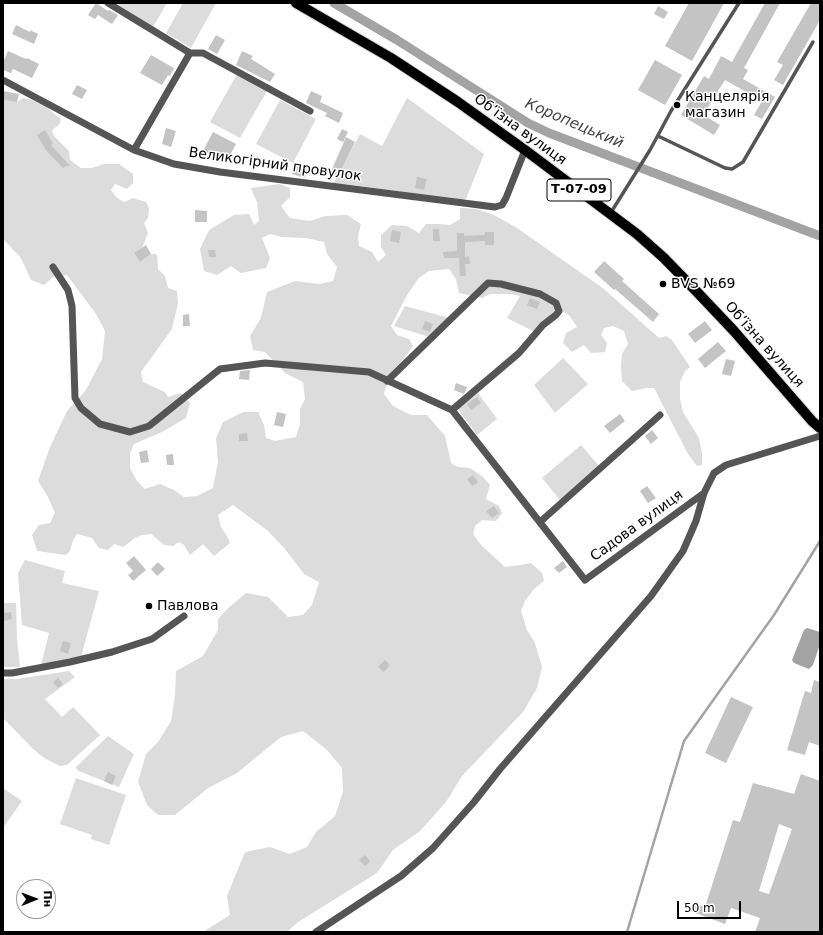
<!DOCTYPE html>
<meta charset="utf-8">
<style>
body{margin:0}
#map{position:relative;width:823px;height:935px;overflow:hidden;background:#fff;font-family:"DejaVu Sans",sans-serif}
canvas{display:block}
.frame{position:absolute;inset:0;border:4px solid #000;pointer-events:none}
.north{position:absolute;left:16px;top:879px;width:40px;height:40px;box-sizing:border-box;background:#fff;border:1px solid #999;border-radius:50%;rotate:89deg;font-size:11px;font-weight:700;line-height:16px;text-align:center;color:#000}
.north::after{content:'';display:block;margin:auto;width:14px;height:18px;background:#000;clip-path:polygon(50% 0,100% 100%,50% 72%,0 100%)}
.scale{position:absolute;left:677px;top:901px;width:64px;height:18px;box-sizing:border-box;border:2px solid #000;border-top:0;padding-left:5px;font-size:12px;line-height:14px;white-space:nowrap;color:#000;-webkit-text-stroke:3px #fff;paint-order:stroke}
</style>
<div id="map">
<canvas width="823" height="935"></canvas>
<div class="frame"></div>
<div class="north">Пн</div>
<div class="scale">50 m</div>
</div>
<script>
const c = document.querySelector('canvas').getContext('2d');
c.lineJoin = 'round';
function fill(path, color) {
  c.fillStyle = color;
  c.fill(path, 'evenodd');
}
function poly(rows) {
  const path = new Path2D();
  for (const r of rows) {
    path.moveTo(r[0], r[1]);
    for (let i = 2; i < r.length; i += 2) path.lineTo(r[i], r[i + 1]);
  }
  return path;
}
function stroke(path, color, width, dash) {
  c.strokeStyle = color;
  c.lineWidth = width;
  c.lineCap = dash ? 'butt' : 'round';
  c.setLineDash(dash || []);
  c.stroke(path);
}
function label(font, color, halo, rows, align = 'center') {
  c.font = font + ' "DejaVu Sans",sans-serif';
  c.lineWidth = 3;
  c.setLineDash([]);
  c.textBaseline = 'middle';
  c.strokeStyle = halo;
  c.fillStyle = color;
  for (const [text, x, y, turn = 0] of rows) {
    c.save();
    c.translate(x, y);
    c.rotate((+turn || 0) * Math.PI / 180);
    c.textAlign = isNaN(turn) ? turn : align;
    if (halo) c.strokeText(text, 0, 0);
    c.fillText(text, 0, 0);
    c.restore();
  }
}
const green = poly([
 [120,3,167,3,153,27,119,5],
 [183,3,216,3,191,48,166,33],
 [237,74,267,91,240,138,210,122],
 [23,98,32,100,46,107,61,119,59,125,52,130,54,136,69,151,70,160,81,168,92,168,104,164,119,164,133,174,133,183,127,189,115,184,111,190,117,198,124,202,133,198,146,202,149,209,148,218,144,223,148,233,142,248,134,253,140,262,151,254,157,254,158,269,165,276,168,288,177,291,178,303,172,329,141,372,143,382,165,392,168,397,181,393,190,403,186,418,162,432,134,444,130,453,130,468,137,481,145,489,160,484,174,490,184,497,197,496,213,488,218,462,216,438,223,422,243,412,258,412,264,425,266,438,275,441,296,437,300,424,300,409,305,399,303,382,285,373,265,352,253,350,250,336,261,318,267,292,295,281,319,284,333,281,337,267,327,254,324,242,306,238,282,237,270,234,262,238,270,258,266,268,241,273,231,266,217,275,204,271,200,249,209,230,234,215,249,214,254,225,259,221,257,202,251,188,279,184,290,188,290,197,281,206,290,218,310,221,325,216,347,215,361,224,358,236,359,246,372,252,378,262,386,255,381,247,381,235,392,225,407,226,419,233,426,224,439,224,450,225,460,219,460,208,476,209,494,215,517,228,604,289,659,338,666,336,672,340,690,367,685,371,680,382,680,399,683,412,699,438,702,453,702,465,697,466,688,454,654,388,646,388,632,391,622,381,621,366,622,354,628,344,624,331,613,326,604,328,601,335,607,343,605,352,591,353,584,345,572,352,563,343,566,333,577,327,569,315,555,307,555,312,533,331,507,318,520,296,510,294,490,294,482,298,459,293,456,279,449,269,429,271,419,278,407,295,391,326,397,335,409,339,413,346,403,360,390,373,384,394,393,406,411,415,427,415,445,436,451,463,458,467,470,468,482,476,490,485,486,499,499,506,502,513,496,521,482,520,475,526,473,534,482,546,505,567,520,565,531,563,542,573,544,581,534,589,525,601,521,611,527,630,535,643,542,667,537,688,523,712,462,776,446,802,420,831,393,850,377,873,298,922,287,932,205,932,206,930,230,915,227,896,245,852,270,847,290,854,307,847,316,832,335,816,343,792,342,768,327,750,303,731,281,737,237,773,208,788,175,815,158,815,147,805,138,782,146,754,158,742,171,721,175,696,176,671,203,656,218,630,218,619,227,609,246,593,268,597,288,617,303,615,312,605,319,582,304,574,285,549,268,531,233,505,218,515,221,527,227,536,230,543,214,556,203,544,190,555,184,545,179,542,173,546,164,545,151,534,142,535,135,538,123,547,114,544,108,550,99,548,92,538,77,534,73,540,70,551,66,555,37,551,32,535,39,525,50,523,55,513,48,497,38,481,50,447,67,411,86,390,102,359,105,331,96,314,67,275,53,277,44,285,31,280,21,258,3,239,3,100,17,102],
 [407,98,484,154,466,199,461,200,353,185,333,184,360,134,382,146],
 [280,100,316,119,293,163,256,144],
 [405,306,449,318,429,337,394,326],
 [563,358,588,384,555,413,534,385],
 [478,393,497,419,477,435,458,409],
 [581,445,599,466,560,500,542,478],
 [25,560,65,571,62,583,99,591,81,657,41,665,49,633,22,625,18,573],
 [3,603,16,603,17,639,20,667,3,667],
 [69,671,75,677,45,699,62,717,73,707,100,735,67,765,60,766,44,758,32,748,3,718,3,679,17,679],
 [108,736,134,754,119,787,81,772,77,770,76,767],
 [76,778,126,795,109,845,91,839,92,835,60,824],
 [3,788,22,801,3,828]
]);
const water = poly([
 [807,628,820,632,820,644,813,665,809,669,794,663,792,660,804,630]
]);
const stream = poly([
 [627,932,684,741,774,615,820,541]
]);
const canal = poly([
 [334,3,397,40,528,123,549,133,820,236]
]);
const building = poly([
 [96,3,108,11,109,10,118,15,112,24,98,15,95,19,88,15],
 [689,3,724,3,692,61,665,46],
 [765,3,780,3,744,68,748,70,743,79,775,97,762,119,754,115,762,101,725,80,703,115,720,125,714,135,681,115,704,76,709,79,721,56,732,62],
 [811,3,820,3,820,20,783,85,774,80,783,65,777,62],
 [658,6,668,12,664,19,654,14],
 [16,25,30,32,30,30,38,34,34,44,12,34],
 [216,35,225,40,217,54,208,49],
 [8,51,26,59,27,58,39,64,32,78,13,69,11,73,3,70,3,62],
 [242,51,253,56,251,59,275,74,270,82,236,65],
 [151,55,174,68,170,76,168,75,162,85,140,73],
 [655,60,682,75,665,105,638,90],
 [77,85,87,90,82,99,72,94],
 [3,91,19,94,17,102,3,100],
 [311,91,322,96,320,102,343,113,339,123,325,116,327,113,306,103],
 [166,128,176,131,171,147,162,144],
 [342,129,348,132,343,142,337,139],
 [45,130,53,144,51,145,70,166,66,166,63,168,45,149,37,135],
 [213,132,236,144,226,163,203,151],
 [346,137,355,142,337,178,330,174],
 [295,165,308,170,305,178,292,174],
 [417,177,427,179,424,190,415,188],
 [195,210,207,211,207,222,195,222],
 [433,229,439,229,440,241,433,241],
 [392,230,401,232,399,243,390,241],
 [485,232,494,232,494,245,485,245,485,241,465,242,465,257,469,256,470,264,465,264,466,276,460,276,459,258,444,258,443,252,457,251,457,233,464,233,464,236,485,235],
 [146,245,151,254,140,262,134,253],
 [208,250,215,250,216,257,209,257],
 [604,261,624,279,622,281,659,314,653,322,615,289,614,290,594,272],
 [530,298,540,302,537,309,527,305],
 [189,314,190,326,183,326,183,315],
 [425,321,433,324,430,332,422,329],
 [705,321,712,330,695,343,688,334],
 [718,342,726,351,705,368,698,359],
 [726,359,735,361,731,376,722,374],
 [250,370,249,380,239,379,240,371],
 [456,383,467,387,465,392,464,394,454,390],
 [477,397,481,403,471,410,467,404],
 [277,412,286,414,283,427,274,425],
 [620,414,625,421,610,433,604,426],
 [652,430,658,438,651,444,645,436],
 [247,433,248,441,239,441,239,434],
 [147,450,149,462,141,463,139,452],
 [173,454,174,465,167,465,166,455],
 [473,475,478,482,472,486,467,479],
 [647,486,656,498,648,503,640,491],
 [494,506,499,513,492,518,486,511],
 [134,556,146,570,133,581,128,575,133,571,126,563],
 [563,561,567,567,559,573,554,568],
 [158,562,165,569,157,576,151,569],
 [11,612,12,619,3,621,3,613],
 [63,641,71,643,68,654,60,651],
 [385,660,390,665,384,672,378,667],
 [58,678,63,684,58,688,53,682],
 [814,680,820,682,820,746,809,742,805,755,787,750,805,691,811,693],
 [731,697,753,707,726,763,705,753],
 [108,772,116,776,112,785,104,781],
 [801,774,820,781,820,932,755,932,760,918,731,908,725,924,690,911,693,903,705,907,733,820,740,822,753,783,794,794],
 [779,824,792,829,769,894,759,891],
 [365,855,370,861,365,866,359,860]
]);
const service = poly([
 [658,136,725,168,732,169,743,162,813,42],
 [610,214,650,150,671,111,739,3]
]);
const minor = poly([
 [108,3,190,53,203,53,310,111],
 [3,80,134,150,174,164,220,172,495,207,502,205,506,198,525,150],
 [134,150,190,53],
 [53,267,68,290,72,306,75,398,81,408,100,424,130,432,149,426,220,369,265,363,369,372,452,410,585,580,704,493],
 [387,381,488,283,501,284,540,294,556,303,559,311,556,315,543,325,519,353,452,410],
 [540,522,660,415],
 [3,673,12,673,70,662,112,652,152,639,184,616],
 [316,932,401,876,433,848,474,802,500,769,651,596,683,551,696,521,704,493,714,473,726,465,820,436]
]);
const primary = poly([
 [296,3,391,58,458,102,525,150,637,234,664,258,698,293,734,331,812,421,820,428]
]);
const markers = [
 [677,105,4,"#000"],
 [663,284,4,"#000"],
 [149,606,4,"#000"]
];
const shields = [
 [579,190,64]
];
const shieldNames = [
 ["Т-07-09",579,190]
];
const poiNames = [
 ["Канцелярія",685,97],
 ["магазин",685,113],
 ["BVS №69",671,284],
 ["Павлова",157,606]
];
const streetNames = [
 ["Обʼїзна вулиця",520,130,36],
 ["Великогірний провулок",275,165,8],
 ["Обʼїзна вулиця",764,345,48],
 ["Садова вулиця",637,526,-36]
];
const waterNames = [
 ["Коропецький",574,124,23]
];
fill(green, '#dcdcdc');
fill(water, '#a3a3a3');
stroke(stream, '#a3a3a3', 2.5);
stroke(canal, '#a3a3a3', 9);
fill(building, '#c4c4c4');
stroke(primary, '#dbdbdb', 12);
stroke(service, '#555', 3.5);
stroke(minor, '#555', 7);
stroke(primary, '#000', 10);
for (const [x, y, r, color] of markers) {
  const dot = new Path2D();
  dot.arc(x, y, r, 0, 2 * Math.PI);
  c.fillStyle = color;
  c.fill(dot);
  stroke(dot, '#fff', 1.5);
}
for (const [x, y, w] of shields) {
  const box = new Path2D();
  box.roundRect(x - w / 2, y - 11, w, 22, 3);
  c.fillStyle = '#fff';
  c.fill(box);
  stroke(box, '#000', 1);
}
label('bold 13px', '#000', null, shieldNames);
label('14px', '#000', '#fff', poiNames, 'left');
label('14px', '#000', '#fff', streetNames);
label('italic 15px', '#444', '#fff', waterNames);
</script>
